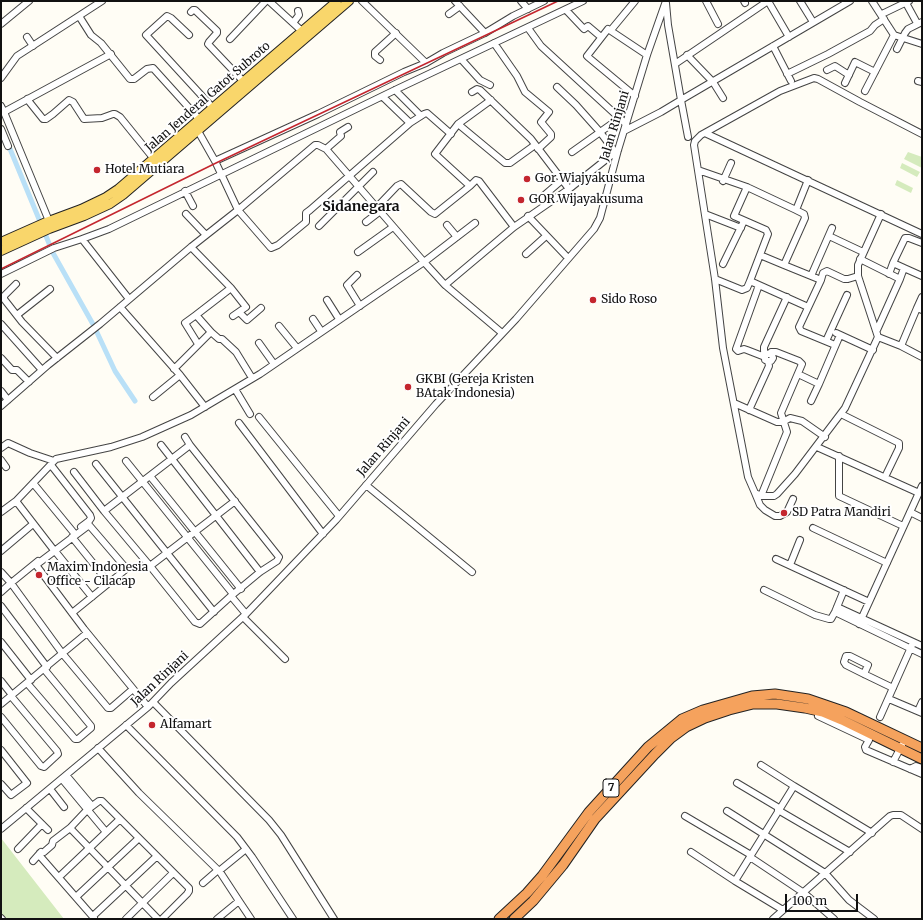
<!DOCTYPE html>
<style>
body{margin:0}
#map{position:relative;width:923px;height:920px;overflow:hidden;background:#fffdf5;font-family:Merriweather,serif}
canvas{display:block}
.frame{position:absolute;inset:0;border:2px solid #111;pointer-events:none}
.scale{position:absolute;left:785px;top:894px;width:73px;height:18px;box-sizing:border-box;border:2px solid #111;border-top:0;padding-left:5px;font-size:12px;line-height:14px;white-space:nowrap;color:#111;-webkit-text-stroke:3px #fff;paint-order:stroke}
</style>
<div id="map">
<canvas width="923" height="920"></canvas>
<div class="frame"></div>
<div class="scale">100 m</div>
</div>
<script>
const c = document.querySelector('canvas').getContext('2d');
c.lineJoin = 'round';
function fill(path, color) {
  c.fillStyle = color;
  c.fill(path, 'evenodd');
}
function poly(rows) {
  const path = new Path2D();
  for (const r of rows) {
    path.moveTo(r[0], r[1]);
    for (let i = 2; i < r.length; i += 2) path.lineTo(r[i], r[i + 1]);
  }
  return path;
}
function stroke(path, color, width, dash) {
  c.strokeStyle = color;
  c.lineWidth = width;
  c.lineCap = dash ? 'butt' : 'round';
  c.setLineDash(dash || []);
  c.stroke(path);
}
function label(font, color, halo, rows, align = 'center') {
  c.font = font + ' Merriweather,serif';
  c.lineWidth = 4;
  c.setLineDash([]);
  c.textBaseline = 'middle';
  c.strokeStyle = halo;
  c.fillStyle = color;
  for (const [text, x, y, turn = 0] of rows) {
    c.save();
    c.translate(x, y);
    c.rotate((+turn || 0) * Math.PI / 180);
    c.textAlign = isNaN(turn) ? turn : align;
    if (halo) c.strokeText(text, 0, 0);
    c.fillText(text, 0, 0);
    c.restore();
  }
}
const green = poly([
 [908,152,922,157,922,168,904,159],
 [902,163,920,172,917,177,900,168],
 [897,180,913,188,911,193,895,185],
 [1,838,64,919,1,919]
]);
const canal = poly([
 [8,144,53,253,94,326,115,371,135,401]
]);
const minor = poly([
 [269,1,304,33],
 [362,1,426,63],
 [455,1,485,33],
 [521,1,528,9],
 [706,1,718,24],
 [744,1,745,3],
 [768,1,789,37],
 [800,1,813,22],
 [872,1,894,35,922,44],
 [666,3,668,25,681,100,850,1],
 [906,3,917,23],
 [566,10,584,29,588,26,601,37],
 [191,12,193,10,195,10,217,31,217,33,209,42,208,44,244,82],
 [449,14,460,6],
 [882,14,909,1],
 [79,16,91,35,101,43,130,79,134,79,147,69,153,68,200,120],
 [293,23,299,15,298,11],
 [1,24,29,1],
 [528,28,541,46,626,124],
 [611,30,635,1],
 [189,35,171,18,167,16,146,35,213,108],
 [27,37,33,46],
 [230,39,266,1],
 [494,43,517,76,525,92,549,112,541,122,551,134,551,137,538,149],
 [773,46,791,81],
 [897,49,905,33,908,29,922,22],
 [687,55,713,82,723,98],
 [461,59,480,80,490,85],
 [380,60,375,56,375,52,396,33],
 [675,64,768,1],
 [827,70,835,66,849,75],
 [787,74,828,54,870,31,875,25,884,19],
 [1,78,17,56,102,1],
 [918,81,922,82],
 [845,83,855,62,875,72],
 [557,87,576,105,600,132,615,152],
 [395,90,421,116],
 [865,91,894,35],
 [472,92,477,89,480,90,531,139,569,189],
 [635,96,588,57,587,56,608,29,647,55],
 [383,97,410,123,424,114,427,113,451,134],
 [27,99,43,119,46,119,53,114,69,100,73,102,84,119,102,118,113,114,115,114,120,117,154,159],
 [491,100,458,124,435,154,470,186,476,180,479,181,514,227],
 [1,106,4,112,49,221],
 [4,112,111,54],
 [458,124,505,163,510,163,535,145],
 [1,129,8,146],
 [198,131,215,161,238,210,271,248,278,245,306,222,306,213,310,210,410,123],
 [624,131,661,112,681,100,688,137],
 [705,133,922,234],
 [326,149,341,136,340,132,348,127],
 [572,152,620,118],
 [215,161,318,114,404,72,426,63,443,53,485,33,513,16,544,1],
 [698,170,747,187,796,210,808,180],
 [723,181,731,163],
 [747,187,734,216,766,230,768,234,750,281],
 [185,191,193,206],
 [541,198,562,180],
 [376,208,397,186,401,184,431,212,435,214,470,186],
 [796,210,804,214,805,218,784,265,821,280,823,273,827,271,844,279,848,279,858,276],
 [186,214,206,235],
 [705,214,741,228],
 [881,214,858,265,858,276,878,337,901,346,922,357],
 [528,216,568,258],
 [366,222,379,212],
 [447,225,457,237],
 [319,226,373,172],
 [829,236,863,252],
 [191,247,231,288,246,307,233,316],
 [358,252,393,227],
 [526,254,546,236],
 [760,255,784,265],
 [860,259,900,279,904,268,922,276],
 [893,263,905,238,909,238,922,243],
 [723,264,744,221],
 [1,274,54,248,82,239],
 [889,274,893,263,904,268],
 [357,275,347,285,360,306],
 [811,276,832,228],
 [715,279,742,290,747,288,750,281,808,307],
 [821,280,799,327,801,331,835,345],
 [16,284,4,296,4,299,22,322,57,358],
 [445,285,502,333],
 [759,285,736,349,738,351,744,349,747,350,765,357],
 [922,297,917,308,922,310],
 [129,299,82,239,109,229,395,90,583,1],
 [327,300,339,319],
 [120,307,180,375,205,407],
 [239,312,247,320,261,308],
 [17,315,50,289],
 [196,315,185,323,198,344],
 [313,319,321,331],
 [1,324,42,370],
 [279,326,297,348],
 [877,330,900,279],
 [211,332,219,339,222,339,236,352,252,378],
 [836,333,873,350],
 [878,337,845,408,795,474,777,494,774,496,761,496,755,493,748,477,723,348,715,279,694,145,695,141,701,135,780,91,814,78,818,79,860,102,922,134],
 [826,341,847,295],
 [259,343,274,364],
 [901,346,917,308],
 [766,354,764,351,764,347,787,297],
 [1,358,12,370,17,370,29,382],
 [174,369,211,332,196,315,231,288],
 [798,374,819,384,840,335],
 [235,389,250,414],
 [1,391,8,400],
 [153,397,180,375],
 [811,401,819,384],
 [734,403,777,422,783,422,790,418,802,421,825,437],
 [1,406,48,365,100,324,191,247,238,210,315,145,318,145,326,149,424,262,475,223],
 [749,410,769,366,768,361,765,360,765,357,766,354,769,354,772,355,773,358,771,361,768,361],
 [841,414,899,443,899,448,885,477],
 [259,417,339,516],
 [239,423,323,534],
 [185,437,190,445],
 [161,445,260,572],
 [817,447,919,493],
 [1,448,8,443,30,453,54,461],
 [839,456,839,496,903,526],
 [1,460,6,467],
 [126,461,233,594],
 [96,464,214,612],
 [51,465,90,515,91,518,89,521,81,527],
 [74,472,104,511,150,566,195,622,200,624,231,596],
 [150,476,241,589],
 [33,483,74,533],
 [366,485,472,572],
 [755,493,760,505,765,510,775,516,780,516,787,512,793,499],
 [761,496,787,432,781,413,802,364,799,361,776,352,771,352,769,354],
 [104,511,190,445,279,557,277,561,260,572,231,596,246,614],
 [1,512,16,501],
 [910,512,922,518],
 [813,528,887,563],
 [72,537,109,583],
 [53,549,16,501,56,459,111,447,142,437,191,415,260,374,424,262,445,285,514,227,569,189,618,150],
 [1,551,33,524],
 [55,551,92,597],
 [776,559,869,602],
 [38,561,11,583,62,653,108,708,111,708,133,689],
 [790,565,800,540],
 [150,566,235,501],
 [1,572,11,583,1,592],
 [764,590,815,615,829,619,831,619,835,612,844,590],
 [1,606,47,667],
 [837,607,922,646],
 [835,612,922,654],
 [72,613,125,570,125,567,89,525,36,565,84,629,148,707],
 [243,617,285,659],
 [859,624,922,486],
 [1,642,31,680],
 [864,674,868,665,850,656,846,656,844,662,846,665,864,674,893,688],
 [1,681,12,695],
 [27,683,75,739,78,739,91,728,91,726,44,669],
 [889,699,922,713],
 [153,702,269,820,281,835,334,919],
 [1,704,87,633],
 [918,711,922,702],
 [818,716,869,740,865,747,866,750,922,774],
 [1,717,41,766,44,767,58,754,57,751,11,696],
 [880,717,912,645],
 [126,725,237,837,252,857,293,919],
 [98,748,139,793,220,872,239,901],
 [1,750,27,783,11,795,1,784],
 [893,762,902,745],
 [761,765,794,786],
 [910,769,916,766,922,768],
 [66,775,92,806],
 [62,779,106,832],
 [737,783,779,808],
 [50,789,64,807],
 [26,808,48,830],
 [778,810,850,852],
 [727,811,825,873,849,900,874,919],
 [685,816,751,855],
 [70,828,158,919],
 [1,829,148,707,171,683,246,614,336,520,436,404,516,319,594,229,600,218,618,150,647,55,666,1],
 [18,849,42,824],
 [691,852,735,881],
 [40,853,44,852,52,845,53,841,70,828,87,810,99,801,102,801,189,888,189,891,187,894,162,919],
 [39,855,94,918],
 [750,857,804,893,834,919],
 [33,861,41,852],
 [219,871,246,849],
 [59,877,120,819],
 [203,883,218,870],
 [76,897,139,838],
 [783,910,735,881,794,786,872,833],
 [93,916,157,856],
 [1,918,2,919],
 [126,919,173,873],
 [217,919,239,901,251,919],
 [773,919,890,816,893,815,901,815,922,829]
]);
const major = poly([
 [1,242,46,222,81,209,106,197,118,189,337,1],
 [1,251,49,229,84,216,110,204,123,195,349,1]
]);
const highway = poly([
 [499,919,527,893,542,876,589,812,648,747,682,719,703,710,752,696,775,694,808,699,846,712,922,748],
 [514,919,533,901,563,865,595,819,655,754,671,738,686,727,705,718,729,710,753,704,777,704,805,708,823,712,842,720,922,759]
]);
const rail = poly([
 [1,269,216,163,558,1]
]);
const markers = [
 [97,170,4,"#c4262e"],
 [527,179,4,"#c4262e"],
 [521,200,4,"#c4262e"],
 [593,300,4,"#c4262e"],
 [408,387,4,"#c4262e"],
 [784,513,4,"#c4262e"],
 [39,575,4,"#c4262e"],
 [152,725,4,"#c4262e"]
];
const shields = [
 [611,788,16]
];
const shieldNames = [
 ["7",611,788]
];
const streetNames = [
 ["Jalan Jenderal Gatot Subroto",208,97,-41],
 ["Jalan Rinjani",615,126,-73],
 ["Jalan Rinjani",384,447,-49],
 ["Jalan Rinjani",160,679,-43]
];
const poiNames = [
 ["Hotel Mutiara",105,170],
 ["Gor Wiajyakusuma",535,179],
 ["GOR Wijayakusuma",529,200],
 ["Sido Roso",601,300],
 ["GKBI (Gereja Kristen",416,380],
 ["BAtak Indonesia)",416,394],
 ["SD Patra Mandiri",792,513],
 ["Maxim Indonesia",47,568],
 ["Office - Cilacap",47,582],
 ["Alfamart",160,725]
];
const quarterNames = [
 ["Sidanegara",361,207]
];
fill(green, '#d5ebbd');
stroke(canal, '#b9e0f7', 5);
stroke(minor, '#444', 8);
stroke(major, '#222', 10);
stroke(highway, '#222', 11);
stroke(minor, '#fff', 6);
stroke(major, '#f9d66b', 8);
stroke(highway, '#f5a25d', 9);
stroke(rail, '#c4262e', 1.5);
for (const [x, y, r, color] of markers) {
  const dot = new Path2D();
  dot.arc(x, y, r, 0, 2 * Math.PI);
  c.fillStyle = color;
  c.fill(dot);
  stroke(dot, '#fff', 1.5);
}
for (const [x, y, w] of shields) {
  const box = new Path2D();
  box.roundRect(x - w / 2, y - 9, w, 18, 3);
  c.fillStyle = '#fff';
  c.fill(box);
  stroke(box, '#111', 1);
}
label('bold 11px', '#111', null, shieldNames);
label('12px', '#111', '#fff', streetNames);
label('12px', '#111', '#fff', poiNames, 'left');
label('bold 14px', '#111', '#fff', quarterNames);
</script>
